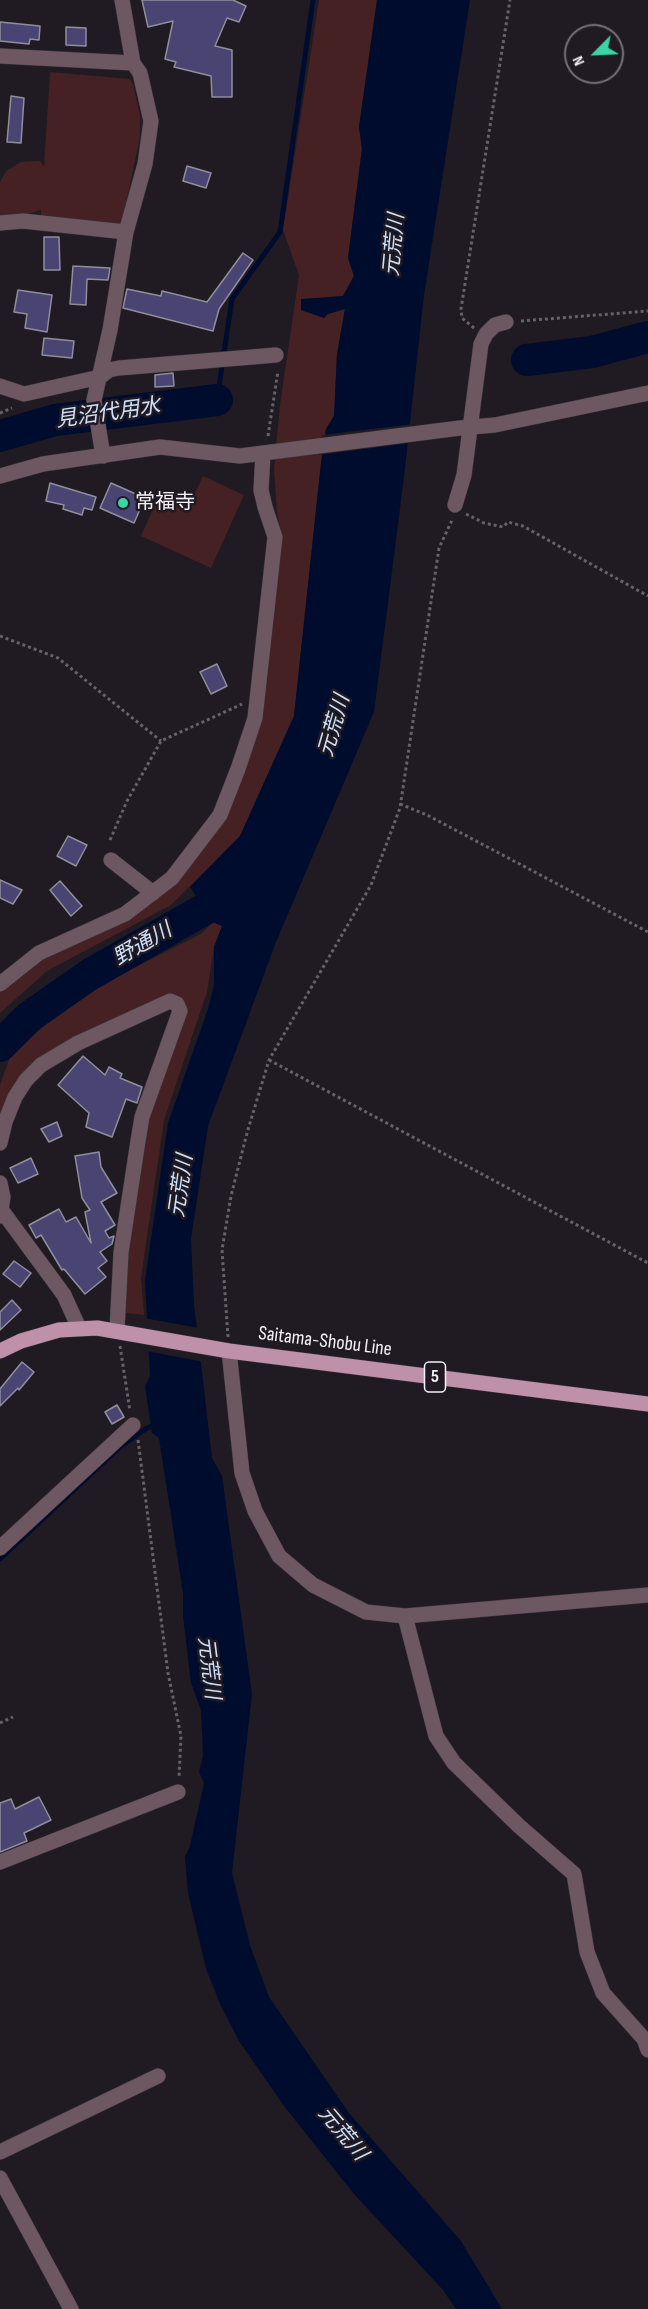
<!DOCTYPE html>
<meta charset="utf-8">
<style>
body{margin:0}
#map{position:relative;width:648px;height:2309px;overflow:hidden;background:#201a22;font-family:"Sofia Sans Condensed",sans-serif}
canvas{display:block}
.north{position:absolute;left:564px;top:24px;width:60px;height:60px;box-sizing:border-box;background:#201a22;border:2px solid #757077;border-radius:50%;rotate:246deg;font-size:16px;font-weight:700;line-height:24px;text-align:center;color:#f5f1f7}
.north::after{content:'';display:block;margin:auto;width:21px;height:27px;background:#3ad4a5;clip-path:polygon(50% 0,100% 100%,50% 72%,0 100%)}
</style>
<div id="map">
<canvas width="648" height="2309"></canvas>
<div class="north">N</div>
</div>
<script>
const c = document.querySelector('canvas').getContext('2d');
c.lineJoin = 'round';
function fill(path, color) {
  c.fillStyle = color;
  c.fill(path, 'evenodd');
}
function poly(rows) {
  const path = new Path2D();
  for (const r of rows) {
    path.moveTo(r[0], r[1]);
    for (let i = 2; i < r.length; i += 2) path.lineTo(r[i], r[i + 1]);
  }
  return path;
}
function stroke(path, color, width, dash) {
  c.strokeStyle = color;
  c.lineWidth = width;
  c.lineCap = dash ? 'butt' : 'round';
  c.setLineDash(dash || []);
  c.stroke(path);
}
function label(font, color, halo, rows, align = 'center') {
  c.font = font + ' "Sofia Sans Condensed","Noto Sans JP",sans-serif';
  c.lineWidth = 5;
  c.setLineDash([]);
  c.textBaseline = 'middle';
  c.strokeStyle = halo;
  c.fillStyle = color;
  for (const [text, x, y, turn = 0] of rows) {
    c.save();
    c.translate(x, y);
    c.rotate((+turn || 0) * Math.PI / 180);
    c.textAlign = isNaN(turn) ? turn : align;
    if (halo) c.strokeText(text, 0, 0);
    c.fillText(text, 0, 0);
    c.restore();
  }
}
const green = poly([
 [319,0,377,0,359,127,362,149,348,258,354,276,343,296,301,300,328,314,345,308,337,354,334,416,326,429,321,463,294,716,240,836,171,905,47,971,0,1013,0,992,42,958,127,918,173,887,227,816,258,723,281,533,277,512,274,469,280,405,299,275,283,230],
 [50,72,130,79,133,84,140,116,140,137,122,222,113,226,41,217,41,210,18,217,0,216,0,182,6,171,21,162,40,161,44,167],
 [88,424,89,431,40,438,0,452,0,444,3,442],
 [203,476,244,495,211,568,141,536,159,496,188,509],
 [213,922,222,926,214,947,207,992,164,1120,141,1278,144,1315,124,1313,130,1229,146,1124,178,1000,54,1051,0,1121,0,1085,10,1057,49,1021,96,987,201,934]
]);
const water = poly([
 [377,0,470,0,424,295,404,477,374,712,276,942,208,1126,191,1239,194,1304,212,1458,222,1476,252,1694,232,1873,250,1945,269,1997,349,2113,461,2241,502,2309,456,2309,443,2290,354,2194,284,2106,239,2041,221,2006,206,1969,188,1893,185,1857,190,1846,204,1783,199,1772,203,1756,201,1710,191,1683,183,1616,183,1593,159,1438,152,1433,145,1386,150,1376,145,1280,168,1123,208,1009,214,985,214,947,222,926,213,922,190,887,240,836,294,716,321,463,326,429,334,416,337,354,345,309,328,314,324,318,301,310,301,299,343,296,354,276,348,258,362,149,359,127]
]);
const pier = poly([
 [413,424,411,443,319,455,322,435],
 [144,1318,199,1328,204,1362,146,1351]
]);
const stream = poly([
 [217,400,232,299,280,232,313,0],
 [0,1559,120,1447,147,1428,157,1424]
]);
const canal = poly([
 [527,360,592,352,648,337]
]);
const river = poly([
 [527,360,592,352,648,337],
 [0,436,55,420,217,400],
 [0,1046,29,1017,89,975,205,909,241,887]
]);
const building = poly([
 [142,0,233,0,246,6,239,22,227,18,215,46,232,50,232,97,212,97,211,76,174,67,176,62,165,59,173,21,148,27,142,0],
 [0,22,40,26,39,40,30,39,29,44,0,41,0,22],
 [66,27,86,28,86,46,66,45,66,27],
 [11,96,24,98,21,143,7,142,11,96],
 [187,166,211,173,206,188,183,181,187,166],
 [44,237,59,237,60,270,44,270,44,237],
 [243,253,253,260,219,309,213,331,123,308,127,289,161,296,162,291,207,302,243,253],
 [73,266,110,268,108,280,87,279,86,305,70,304,73,266],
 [18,290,52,295,47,332,25,328,27,314,14,312,18,290],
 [44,338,74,341,72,358,42,355,44,338],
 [173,373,174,386,155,387,155,375,173,373],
 [50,483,96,497,92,510,84,508,82,515,63,509,64,505,46,501,50,483],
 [111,483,145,498,134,523,100,508,111,483],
 [217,664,227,686,211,694,200,672,217,664],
 [68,836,87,845,76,866,57,856,68,836],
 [0,880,22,890,13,904,0,898,0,880],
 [60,881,82,906,71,916,50,890,60,881],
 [83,1056,105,1075,109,1067,122,1074,120,1078,142,1087,137,1103,126,1099,112,1137,86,1127,89,1113,58,1085,83,1056],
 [57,1122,62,1136,49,1142,41,1129,57,1122],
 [99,1152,101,1167,117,1193,101,1202,115,1225,105,1231,109,1238,114,1236,112,1244,100,1252,107,1261,98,1268,106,1277,85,1294,64,1269,62,1270,41,1235,36,1238,29,1225,59,1209,66,1222,76,1217,91,1243,85,1212,90,1210,82,1198,75,1156,99,1152],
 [31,1158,38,1174,18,1183,10,1168,31,1158],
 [14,1261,31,1273,20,1287,3,1274,14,1261],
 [12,1300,21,1310,0,1330,0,1312,12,1300],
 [22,1362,34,1372,19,1390,18,1388,0,1406,0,1389,22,1362],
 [117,1405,124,1417,112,1424,105,1412,117,1405],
 [39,1797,51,1820,24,1833,27,1841,0,1852,0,1803,11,1799,15,1809,39,1797]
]);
const path = poly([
 [521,321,648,311],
 [474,328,462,318,461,309,510,0],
 [0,413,12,408],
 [268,436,278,371],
 [466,514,484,523,503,527,508,522,523,526,648,596],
 [0,636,58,658,161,741],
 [400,804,427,815,648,932],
 [110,840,127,801,161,741,242,704],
 [269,1060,648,1263],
 [228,1337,222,1250,231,1196,247,1133,269,1060,371,885,400,808,439,548,453,518],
 [120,1346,130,1411],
 [138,1440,168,1673,181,1736,179,1778],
 [0,1723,13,1717]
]);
const minor = poly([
 [0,56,133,63],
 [0,223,23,221,126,232],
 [0,386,24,394,100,377,109,370,119,368,276,355],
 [103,456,94,400,110,330,126,232,145,164,151,121,140,73,133,63,122,0],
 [0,476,43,464,160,447,240,456,460,428,495,425,648,393],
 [455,505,464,475,481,344,486,334,495,325,506,322],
 [111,860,153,893],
 [0,984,39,953,125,914,172,878,220,815,238,769,255,718,275,537,265,507,261,490,263,453],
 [0,1143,5,1122,15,1097,26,1080,41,1065,78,1043,170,1001,177,1004,180,1011,142,1117,138,1141,121,1253,117,1330],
 [0,1183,3,1197,0,1216],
 [0,1208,64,1295,79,1328],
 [229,1351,242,1473,255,1511,279,1556,313,1585,366,1612,405,1616,648,1595],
 [0,1548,133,1425],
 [405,1616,436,1736,454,1763,519,1826,574,1874,587,1952,603,1993,644,2039,648,2050],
 [0,1862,178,1792],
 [0,2152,158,2076],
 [0,2178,71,2309]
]);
const major = poly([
 [0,1351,21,1341,59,1330,97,1328,229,1351,648,1404]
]);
const markers = [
 [123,503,6,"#3ad4a5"]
];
const shields = [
 [435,1377,21]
];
const shieldNames = [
 ["5",435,1377]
];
const poiNames = [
 ["常福寺",135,503]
];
const streetNames = [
 ["Saitama-Shobu Line",325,1342,7]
];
const waterNames = [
 ["元荒川",395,245,-85],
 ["見沼代用水",108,414,-8],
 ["元荒川",335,726,-74],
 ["野通川",143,945,-30],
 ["元荒川",182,1186,-82],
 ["元荒川",208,1668,83],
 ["元荒川",342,2134,50]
];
fill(green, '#462123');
fill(water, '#000c2e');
fill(pier, '#201a22');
stroke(stream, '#000c2e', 5);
stroke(canal, '#000c2e', 18);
stroke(river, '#000c2e', 32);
fill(building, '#494472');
stroke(building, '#8f8f9c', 1.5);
stroke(minor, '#3a343c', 16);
stroke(major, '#3a343c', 16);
stroke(path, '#676269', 3, [3, 3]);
stroke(minor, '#6d5761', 15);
stroke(major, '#bf91a8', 15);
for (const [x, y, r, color] of markers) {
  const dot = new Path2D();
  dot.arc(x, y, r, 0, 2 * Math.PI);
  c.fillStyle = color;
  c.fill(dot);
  stroke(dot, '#201a22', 2);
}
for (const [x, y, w] of shields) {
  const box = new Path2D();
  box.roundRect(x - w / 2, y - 15, w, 30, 4.5);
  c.fillStyle = '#201a22';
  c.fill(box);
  stroke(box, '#f5f1f7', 1.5);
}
label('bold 18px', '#f5f1f7', null, shieldNames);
label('20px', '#f5f1f7', '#201a22', poiNames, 'left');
label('20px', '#f5f1f7', '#201a22', streetNames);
label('italic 21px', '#cee1fc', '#201a22', waterNames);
</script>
